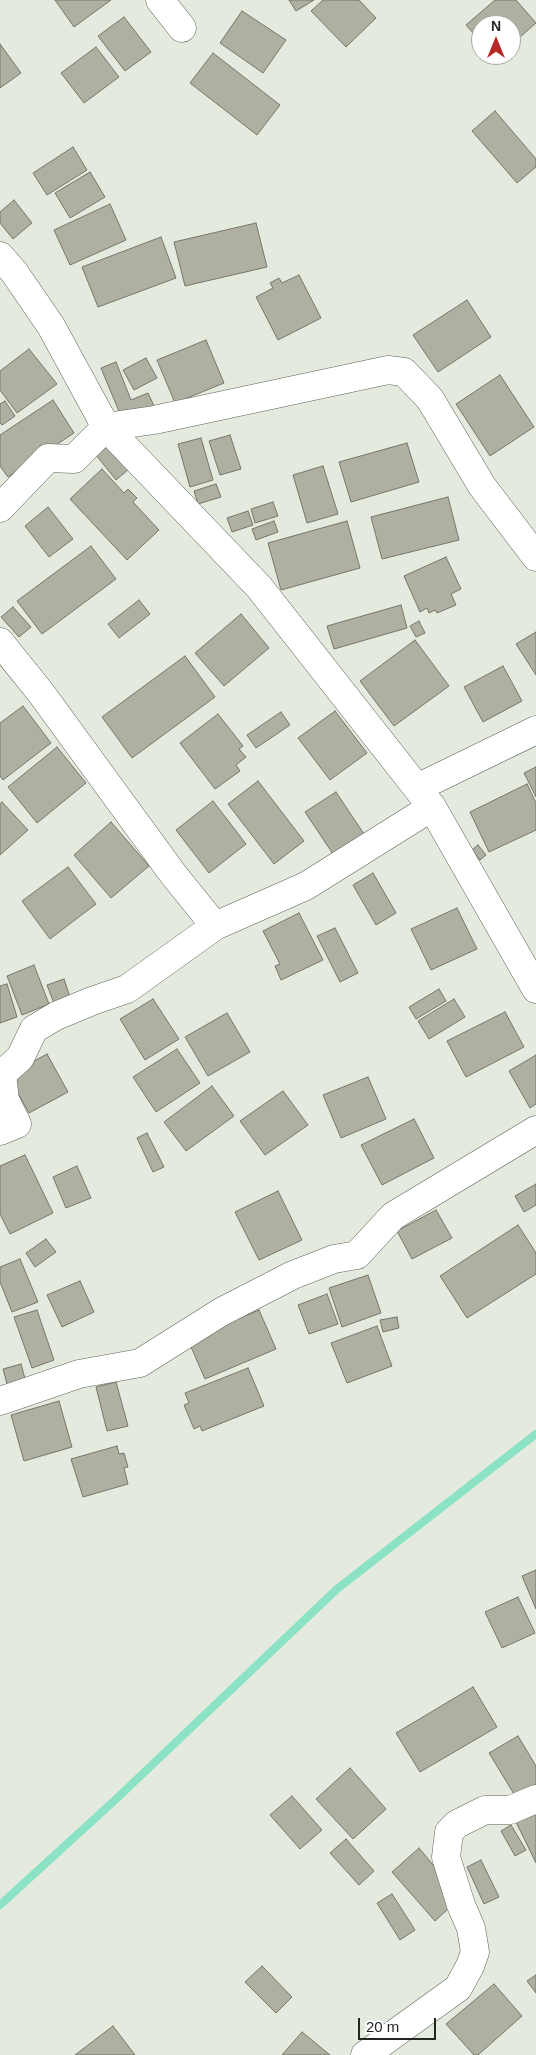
<!DOCTYPE html>
<style>
body{margin:0}
#map{position:relative;width:536px;height:2055px;overflow:hidden;background:#e4ebde;font-family:Arial,sans-serif}
canvas{display:block}
.north{position:absolute;left:471px;top:15px;width:50px;height:50px;box-sizing:border-box;background:#fff;border:1px solid #a7a8a6;border-radius:50%;rotate:0deg;font-size:14px;font-weight:700;line-height:20px;text-align:center;color:#242621}
.north::after{content:'';display:block;margin:auto;width:18px;height:22px;background:#b72828;clip-path:polygon(50% 0,100% 100%,50% 72%,0 100%)}
.scale{position:absolute;left:358px;top:2018px;width:78px;height:22px;box-sizing:border-box;border:2px solid #242621;border-top:0;padding-left:6px;font-size:15px;line-height:18px;white-space:nowrap;color:#242621;-webkit-text-stroke:4px #fff;paint-order:stroke}
</style>
<div id="map">
<canvas width="536" height="2055"></canvas>
<div class="north">N</div>
<div class="scale">20 m</div>
</div>
<script>
const c = document.querySelector('canvas').getContext('2d');
c.lineJoin = 'round';
function poly(rows) {
  const path = new Path2D();
  for (const r of rows) {
    path.moveTo(r[0], r[1]);
    for (let i = 2; i < r.length; i += 2) path.lineTo(r[i], r[i + 1]);
  }
  return path;
}
function stroke(path, color, width, dash) {
  c.strokeStyle = color;
  c.lineWidth = width;
  c.lineCap = dash ? 'butt' : 'round';
  c.setLineDash(dash || []);
  c.stroke(path);
}
function fill(path, color) {
  c.fillStyle = color;
  c.fill(path, 'evenodd');
}
const stream = poly([
 [0,1905,114,1801,337,1589,536,1434]
]);
const building = poly([
 [55,0,111,0,74,27,55,0],
 [289,0,314,0,296,11,289,0],
 [323,0,359,0,376,18,346,47,311,11,323,0],
 [495,0,516,0,536,23,511,45,511,25,481,25,481,42,466,25,495,0],
 [242,11,286,40,263,73,220,43,242,11],
 [124,17,151,52,125,71,98,36,124,17],
 [0,44,21,73,0,88,0,44],
 [96,47,119,77,84,103,61,73,96,47],
 [213,53,280,105,257,135,190,83,213,53],
 [495,111,536,159,536,167,517,183,472,131,495,111],
 [73,147,87,170,47,195,33,173,73,147],
 [90,172,105,197,70,218,55,193,90,172],
 [14,200,32,223,13,239,0,223,0,212,14,200],
 [110,204,126,240,70,265,54,230,110,204],
 [256,223,267,267,185,286,174,242,256,223],
 [161,237,176,278,98,307,82,267,161,237],
 [299,275,321,318,278,340,256,297,273,288,270,283,279,278,282,283,299,275],
 [467,300,491,337,438,372,413,335,467,300],
 [206,340,224,383,175,403,157,360,206,340],
 [29,349,57,384,17,413,0,390,0,371,29,349],
 [146,358,157,378,134,390,123,370,146,358],
 [116,362,131,400,148,393,155,408,123,421,101,368,116,362],
 [500,375,534,427,490,456,456,404,500,375],
 [53,400,74,433,8,477,0,466,0,435,53,400],
 [5,401,15,416,2,425,0,423,0,404,5,401],
 [230,435,241,469,220,475,209,441,230,435],
 [201,438,213,480,190,487,178,444,201,438],
 [407,443,419,482,351,502,339,462,407,443],
 [109,445,129,469,116,480,96,455,109,445],
 [323,466,338,514,307,523,293,475,323,466],
 [102,469,124,493,128,489,137,498,133,502,159,530,127,560,70,499,102,469],
 [216,484,221,497,198,504,194,491,216,484],
 [448,497,459,540,382,559,371,517,448,497],
 [273,502,278,516,255,523,251,509,273,502],
 [48,507,73,539,49,557,25,526,48,507],
 [248,511,253,525,232,532,227,518,248,511],
 [274,521,278,532,256,540,252,529,274,521],
 [347,521,360,568,281,590,268,543,347,521],
 [91,546,116,579,42,634,17,601,91,546],
 [446,557,461,589,451,594,456,605,437,613,435,610,429,613,427,608,420,612,404,576,446,557],
 [139,600,150,614,119,638,108,624,139,600],
 [401,605,407,628,334,649,327,626,401,605],
 [13,607,31,627,19,637,1,617,13,607],
 [241,614,269,648,224,686,195,653,241,614],
 [419,621,425,633,416,637,410,626,419,621],
 [536,632,536,675,516,644,536,632],
 [415,640,449,686,394,726,360,681,415,640],
 [185,656,215,697,132,758,102,717,185,656],
 [503,666,522,701,483,722,464,687,503,666],
 [23,706,51,743,3,780,0,776,0,723,23,706],
 [335,711,367,753,330,780,298,738,335,711],
 [281,712,290,725,256,748,247,735,281,712],
 [218,714,243,746,239,749,246,757,236,765,240,771,215,789,180,743,218,714],
 [57,747,86,783,37,823,8,787,57,747],
 [536,767,536,797,524,773,536,767],
 [258,781,304,841,274,864,228,804,258,781],
 [527,784,536,803,536,830,489,852,470,812,527,784],
 [336,792,364,834,333,854,305,812,336,792],
 [213,801,246,844,209,873,176,830,213,801],
 [2,802,28,830,0,855,0,804,2,802],
 [111,822,149,866,111,898,74,855,111,822],
 [478,845,486,855,480,860,472,850,478,845],
 [68,867,96,904,50,939,22,901,68,867],
 [373,873,396,913,376,925,353,885,373,873],
 [457,908,477,949,431,970,411,929,457,908],
 [299,913,323,960,281,980,275,966,280,964,263,931,299,913],
 [335,928,358,973,340,982,317,936,335,928],
 [34,965,49,1004,22,1015,7,976,34,965],
 [64,979,71,1000,55,1006,47,985,64,979],
 [7,984,17,1017,0,1023,0,986,7,984],
 [439,989,446,1001,416,1019,409,1007,439,989],
 [153,999,179,1039,145,1060,120,1019,153,999],
 [454,999,465,1017,429,1039,418,1021,454,999],
 [505,1012,524,1047,466,1077,447,1041,505,1012],
 [227,1013,250,1052,208,1076,185,1037,227,1013],
 [177,1049,200,1083,156,1112,133,1077,177,1049],
 [47,1054,68,1092,29,1113,8,1075,47,1054],
 [536,1055,536,1104,530,1108,509,1071,536,1055],
 [368,1077,386,1119,341,1138,323,1095,368,1077],
 [212,1086,234,1116,186,1151,164,1122,212,1086],
 [283,1091,308,1125,265,1155,240,1121,283,1091],
 [414,1119,434,1158,382,1185,361,1145,414,1119],
 [147,1133,164,1167,153,1172,137,1138,147,1133],
 [25,1155,53,1213,10,1234,0,1214,0,1166,25,1155],
 [77,1166,91,1198,66,1208,53,1177,77,1166],
 [536,1184,536,1205,524,1212,515,1196,536,1184],
 [278,1191,302,1240,259,1260,235,1212,278,1191],
 [436,1210,452,1238,412,1259,397,1231,436,1210],
 [518,1225,536,1253,536,1274,467,1318,440,1276,518,1225],
 [46,1239,56,1252,35,1267,26,1253,46,1239],
 [20,1259,38,1302,12,1312,0,1282,0,1267,20,1259],
 [368,1275,381,1313,342,1327,329,1288,368,1275],
 [80,1281,94,1312,62,1327,47,1295,80,1281],
 [327,1294,338,1324,309,1334,298,1305,327,1294],
 [37,1310,54,1360,32,1368,14,1317,37,1310],
 [259,1310,276,1349,205,1379,188,1340,259,1310],
 [397,1317,399,1328,383,1332,380,1320,397,1317],
 [377,1326,392,1366,347,1383,331,1343,377,1326],
 [21,1364,27,1386,9,1391,3,1369,21,1364],
 [248,1368,264,1406,202,1431,200,1426,194,1429,184,1405,189,1403,185,1393,248,1368],
 [116,1382,128,1426,107,1431,96,1387,116,1382],
 [59,1401,72,1447,24,1461,11,1415,59,1401],
 [117,1446,119,1454,124,1453,128,1467,124,1468,128,1484,83,1497,71,1459,117,1446],
 [536,1570,536,1609,522,1576,536,1570],
 [518,1597,535,1633,502,1648,485,1612,518,1597],
 [473,1687,497,1727,420,1772,396,1733,473,1687],
 [518,1736,536,1766,536,1788,517,1799,489,1753,518,1736],
 [350,1768,386,1809,353,1839,316,1799,350,1768],
 [292,1796,322,1830,300,1849,270,1815,292,1796],
 [536,1812,536,1863,516,1822,536,1812],
 [511,1825,526,1850,515,1856,501,1831,511,1825],
 [346,1839,374,1871,359,1885,330,1853,346,1839],
 [419,1848,434,1866,449,1908,435,1921,392,1872,419,1848],
 [481,1860,499,1897,484,1904,467,1867,481,1860],
 [392,1894,415,1930,400,1940,377,1903,392,1894],
 [262,1966,292,1997,276,2013,245,1982,262,1966],
 [536,1975,536,1993,527,1981,536,1975],
 [494,1984,522,2016,478,2055,474,2055,446,2024,494,1984],
 [113,2026,135,2055,75,2055,113,2026],
 [302,2032,330,2055,282,2055,302,2032]
]);
const minor = poly([
 [160,0,182,28],
 [0,256,14,272,51,326,106,427,259,587,432,807,536,989],
 [0,508,48,458,74,459,106,427,154,420,388,370,404,372,430,399,482,486,536,557],
 [0,642,41,693,173,874,215,926],
 [417,788,536,730],
 [0,1131,17,1124,5,1100,2,1074,20,1058,34,1029,56,1016,92,1001,127,989,215,926,306,886,432,807],
 [0,1401,79,1374,140,1363,221,1312,293,1275,334,1259,357,1255,393,1216,536,1130],
 [365,2055,458,1988,470,1966,475,1952,471,1928,461,1905,446,1857,449,1832,457,1824,485,1810,510,1810,536,1799]
]);
stroke(stream, '#8be2c5', 8);
fill(building, '#b0b0a2');
stroke(building, '#757669', 1);
stroke(minor, '#5d6358', 29);
stroke(minor, '#fff', 28);
</script>
